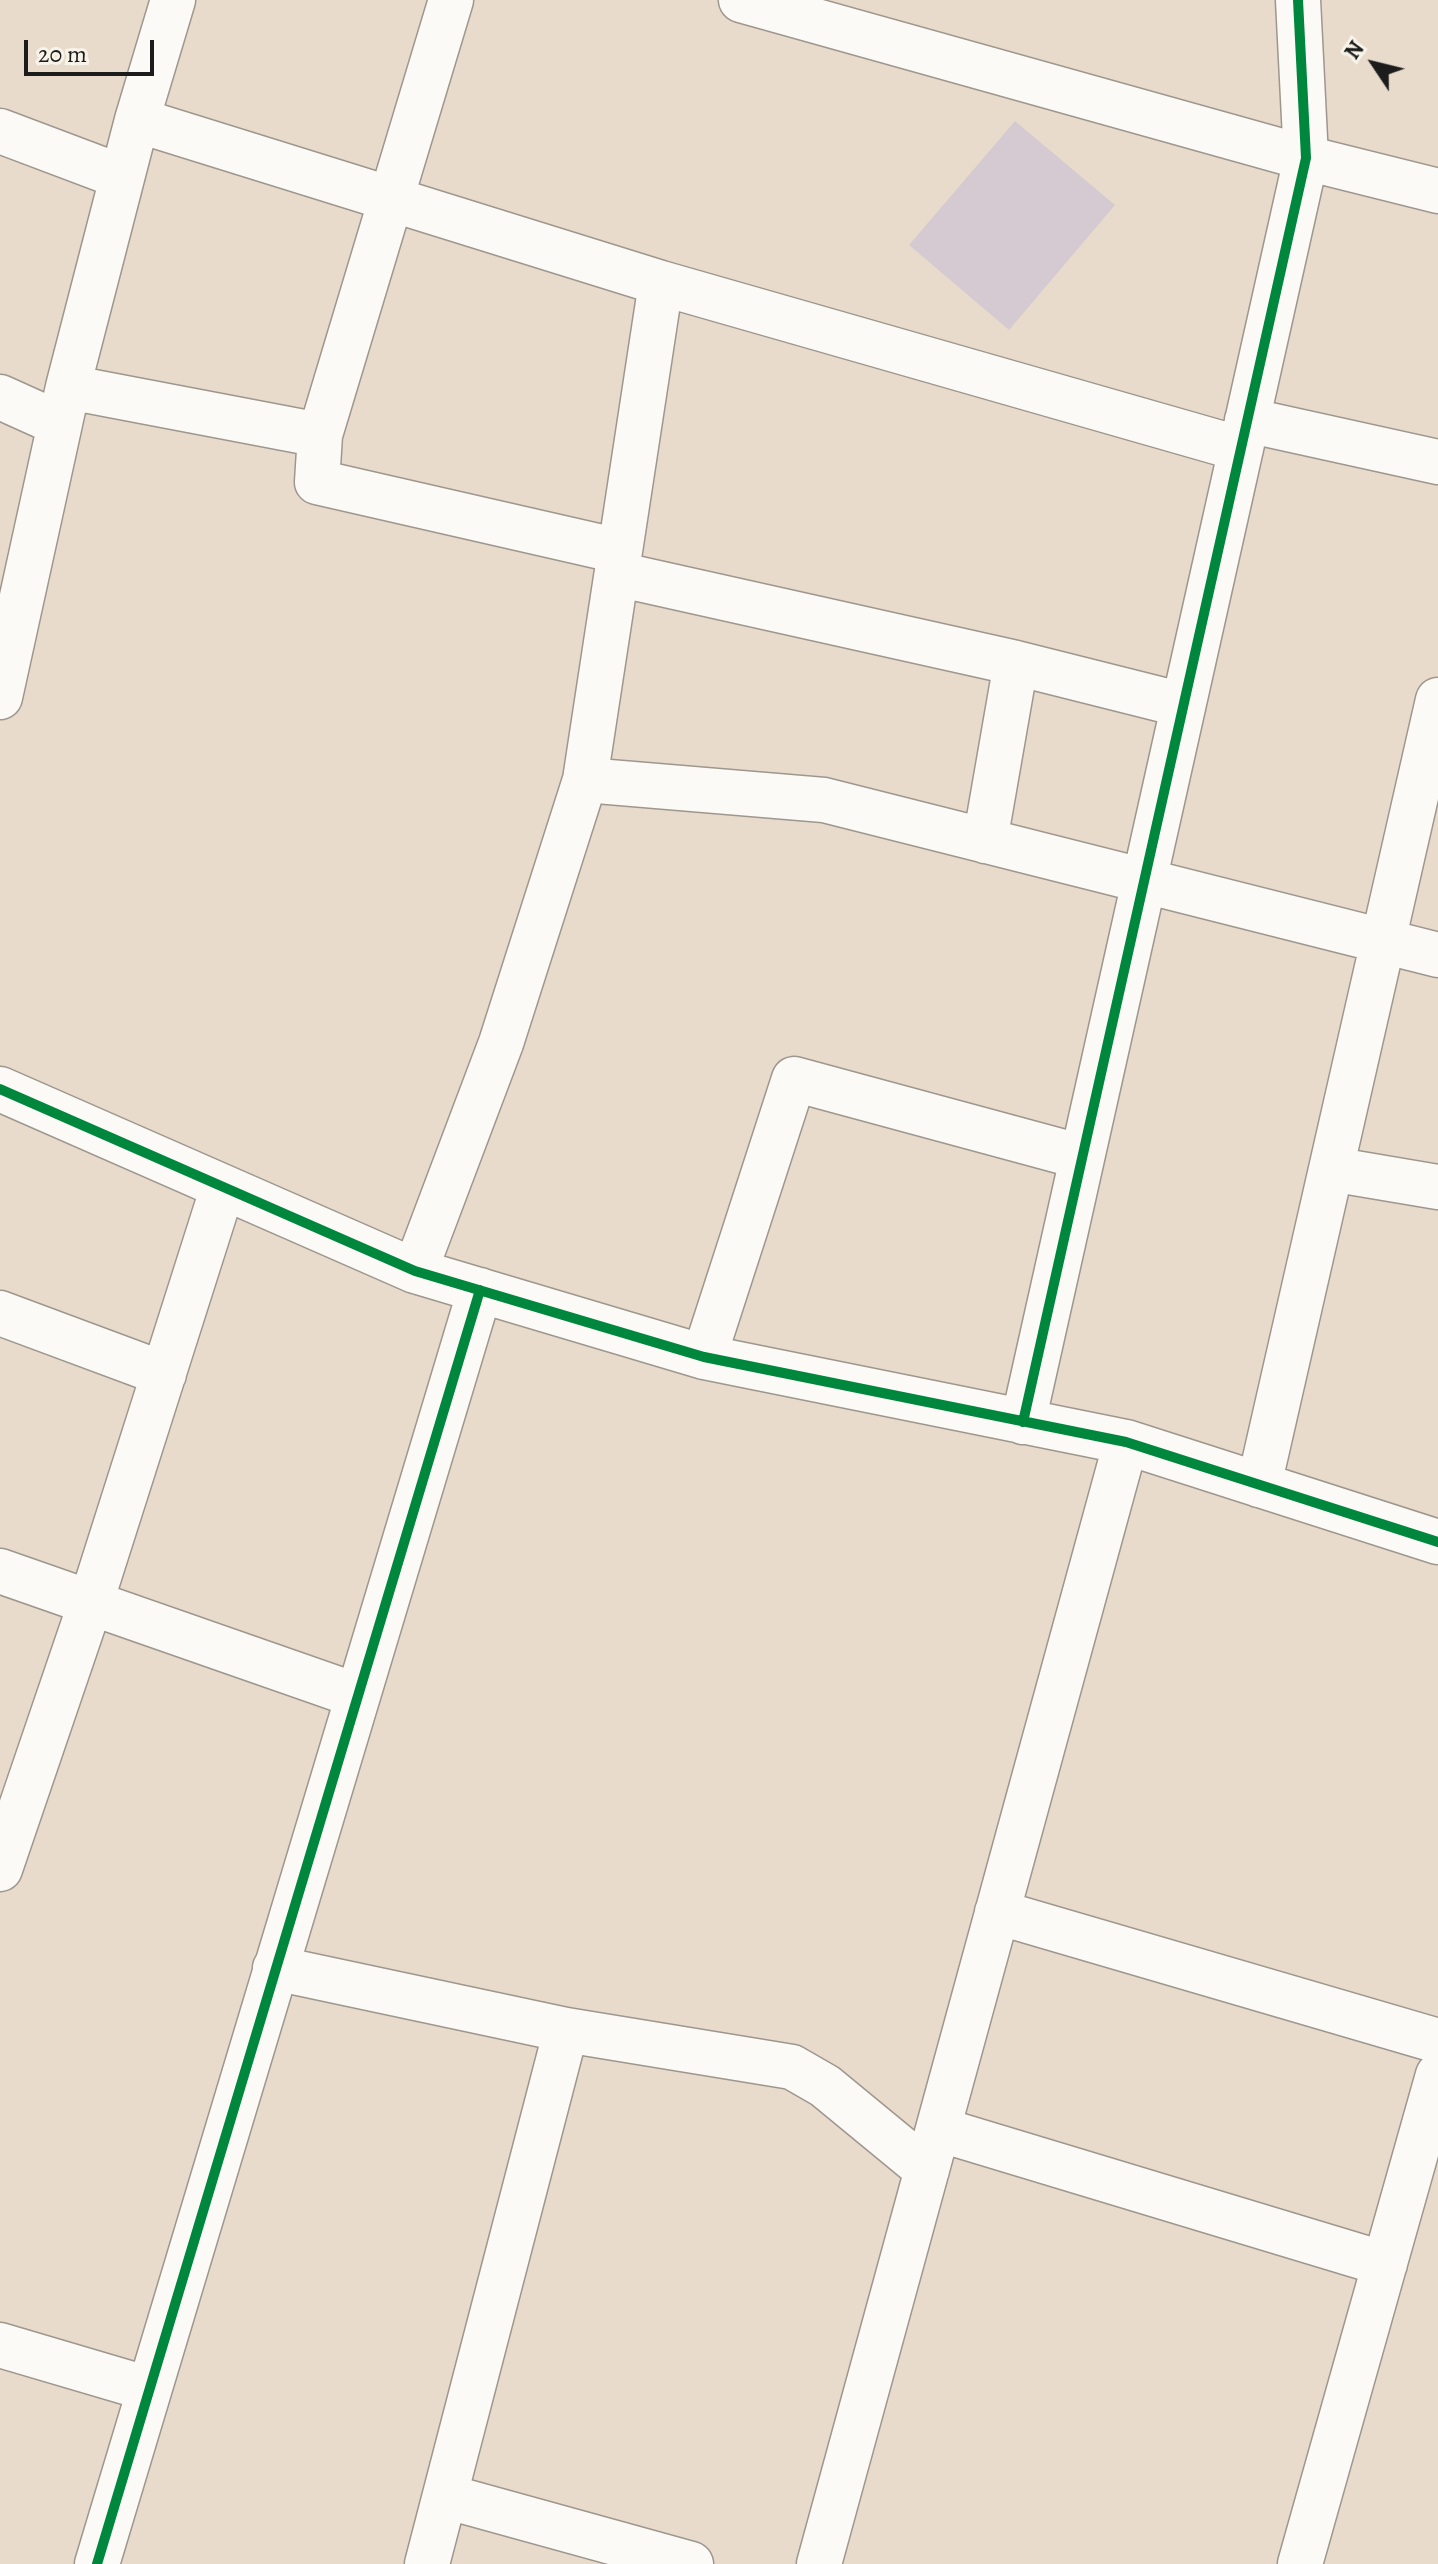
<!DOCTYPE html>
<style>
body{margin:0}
#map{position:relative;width:1438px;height:2564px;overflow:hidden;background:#e8dbcc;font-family:Alegreya,serif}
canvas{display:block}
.north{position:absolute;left:1334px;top:24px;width:80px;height:80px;-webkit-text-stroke:6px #f7f3e8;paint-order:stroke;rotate:305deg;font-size:22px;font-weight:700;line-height:32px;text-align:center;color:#1c1c1c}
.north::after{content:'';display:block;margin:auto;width:28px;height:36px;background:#1c1c1c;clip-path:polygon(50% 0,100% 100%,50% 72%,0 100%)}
.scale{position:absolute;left:24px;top:40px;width:130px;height:36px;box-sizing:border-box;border:4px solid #1c1c1c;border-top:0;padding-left:10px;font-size:24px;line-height:28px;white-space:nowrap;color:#1c1c1c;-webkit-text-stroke:6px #f7f3e8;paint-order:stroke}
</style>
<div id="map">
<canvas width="1438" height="2564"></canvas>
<div class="north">N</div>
<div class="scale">20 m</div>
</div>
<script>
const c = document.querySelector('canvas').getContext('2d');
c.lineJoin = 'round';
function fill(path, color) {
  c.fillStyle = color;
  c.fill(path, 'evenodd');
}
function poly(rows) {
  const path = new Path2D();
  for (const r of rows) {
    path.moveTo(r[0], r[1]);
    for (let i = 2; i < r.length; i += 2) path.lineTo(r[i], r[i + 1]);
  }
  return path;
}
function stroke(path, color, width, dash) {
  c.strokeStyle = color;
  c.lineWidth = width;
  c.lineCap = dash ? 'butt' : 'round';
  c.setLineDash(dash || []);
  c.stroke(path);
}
const building = poly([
 [1015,121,1115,205,1009,330,909,245]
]);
const minor = poly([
 [451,0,320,435,317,482,619,551],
 [741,0,1306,158,1438,191],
 [137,120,661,283,1241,449],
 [0,131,122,177],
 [68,387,320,435],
 [0,397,60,424],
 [1247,420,1438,462],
 [617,574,1016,663,1183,705],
 [0,697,68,387,137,120,173,0],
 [585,780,824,800,1438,955],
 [985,841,1016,663],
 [0,1089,415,1271,704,1357,1126,1442,1438,1542],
 [1331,1169,1438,1187],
 [415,1271,501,1043,585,780,661,283],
 [0,1313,164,1374],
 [704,1357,794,1079,1082,1157],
 [1023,1422,1306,158,1298,0],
 [1259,1485,1438,700],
 [0,1571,358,1696],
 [0,1869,91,1602,223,1187],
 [997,1912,1438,2041],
 [275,1968,566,2030,792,2067,825,2086,927,2170],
 [938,2129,1385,2264],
 [0,2345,149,2389],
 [445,2496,691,2564],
 [97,2564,480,1290],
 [427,2564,566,2030],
 [819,2564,1126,1442],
 [1300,2564,1438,2075]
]);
const cycleway = poly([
 [0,1089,415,1271,704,1357,1126,1442,1438,1542],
 [1023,1422,1306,158,1298,0],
 [97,2564,480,1290]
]);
fill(building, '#d5cad1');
stroke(minor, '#9e978e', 47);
stroke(minor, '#fcfaf7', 44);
stroke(cycleway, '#00873e', 10);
</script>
